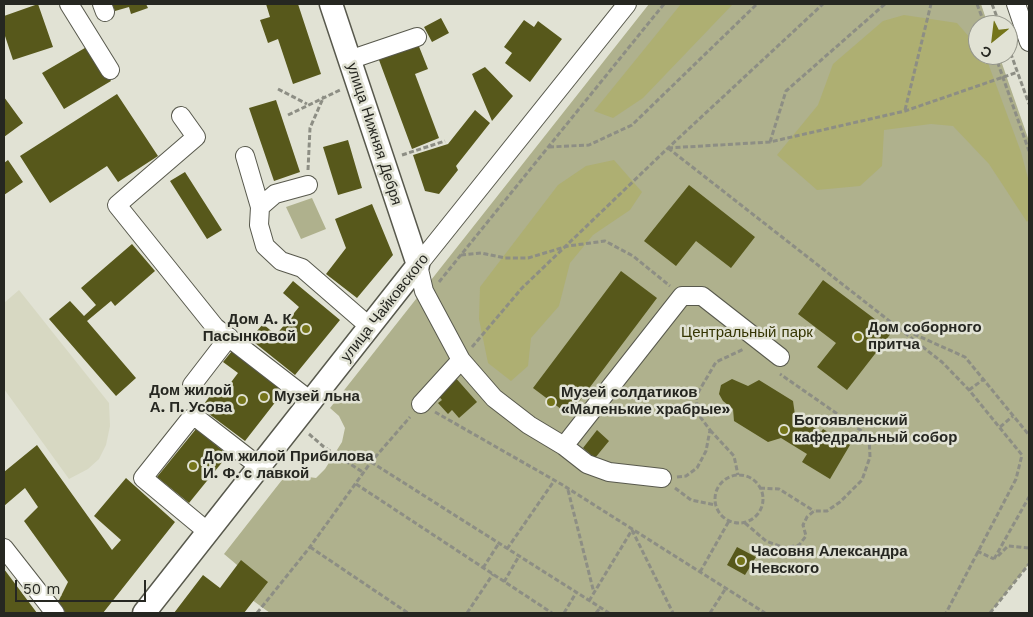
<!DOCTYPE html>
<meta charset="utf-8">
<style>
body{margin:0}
#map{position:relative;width:1033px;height:617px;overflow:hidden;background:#e1e2d4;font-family:"Work Sans",sans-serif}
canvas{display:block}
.frame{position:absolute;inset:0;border:5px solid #262721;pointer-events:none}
.north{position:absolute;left:968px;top:15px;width:50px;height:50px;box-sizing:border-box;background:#e1e2d4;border:1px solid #96978c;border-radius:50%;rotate:209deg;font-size:14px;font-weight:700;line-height:20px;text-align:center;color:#262721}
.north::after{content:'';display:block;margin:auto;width:18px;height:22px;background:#75751a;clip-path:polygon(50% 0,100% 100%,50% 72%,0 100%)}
.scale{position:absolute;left:15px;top:580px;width:131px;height:22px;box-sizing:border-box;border:2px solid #262721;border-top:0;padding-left:6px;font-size:15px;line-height:18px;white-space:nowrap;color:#262721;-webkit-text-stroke:4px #e1e2d4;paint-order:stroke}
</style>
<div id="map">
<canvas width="1033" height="617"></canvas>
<div class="frame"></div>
<div class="north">С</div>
<div class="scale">50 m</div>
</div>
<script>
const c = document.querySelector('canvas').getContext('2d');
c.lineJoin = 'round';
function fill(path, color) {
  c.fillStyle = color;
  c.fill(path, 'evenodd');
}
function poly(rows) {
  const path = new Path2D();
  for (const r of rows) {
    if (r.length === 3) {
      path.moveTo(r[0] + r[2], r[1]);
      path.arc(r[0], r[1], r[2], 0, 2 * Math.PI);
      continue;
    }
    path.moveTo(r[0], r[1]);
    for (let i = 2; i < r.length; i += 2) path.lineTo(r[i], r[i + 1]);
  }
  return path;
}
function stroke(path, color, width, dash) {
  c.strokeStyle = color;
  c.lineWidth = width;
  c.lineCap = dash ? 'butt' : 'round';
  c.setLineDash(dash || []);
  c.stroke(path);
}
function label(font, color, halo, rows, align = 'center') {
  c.font = font + ' "Work Sans",sans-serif';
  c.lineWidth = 5;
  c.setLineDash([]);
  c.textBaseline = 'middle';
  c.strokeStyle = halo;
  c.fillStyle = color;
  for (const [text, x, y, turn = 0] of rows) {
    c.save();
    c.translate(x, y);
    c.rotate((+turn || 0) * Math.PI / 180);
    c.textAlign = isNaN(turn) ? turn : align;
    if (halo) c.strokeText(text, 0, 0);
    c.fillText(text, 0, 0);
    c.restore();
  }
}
const built = poly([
 [19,290,109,403,110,426,106,445,99,459,88,469,69,479,4,389,4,303]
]);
const green = poly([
 [649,4,981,4,988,25,978,25,978,55,999,55,1029,141,1029,564,990,613,270,613,244,594,255,580,224,554,289,471,301,476,316,478,325,469,342,442,345,428,339,416,330,408],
 [312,198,326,229,301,239,286,207]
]);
const forest = poly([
 [681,4,733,4,643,98,613,118,594,111],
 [904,15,957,23,978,47,978,55,985,55,1021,152,1029,182,1029,219,1027,222,989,164,953,126,931,124,884,130,882,166,860,186,817,190,777,155,818,105,833,64,883,21],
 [614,160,642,192,630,210,593,235,570,263,559,306,531,338,528,366,511,381,488,363,479,319,480,287,558,185,586,166]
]);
const building = poly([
 [38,4,53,47,13,60,4,33,4,16],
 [112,4,146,4,148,8,131,14,129,7,115,11],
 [266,4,298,4,321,74,293,84,278,39,268,43,260,20,270,17],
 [441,18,449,33,432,42,424,27],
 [524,20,534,27,538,21,562,39,530,82,505,63,512,53,504,47],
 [418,44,428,69,415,74,439,138,412,149,379,60],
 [90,45,111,81,64,109,42,73],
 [485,67,513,96,492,121,472,74],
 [117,94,158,156,118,182,107,166,50,203,20,156],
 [4,97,23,123,4,137],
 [276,100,300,172,274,181,249,108],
 [475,110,490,123,456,166,458,170,439,194,425,191,413,155,448,144],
 [348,140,362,188,338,195,323,147],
 [8,160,23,182,4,195,4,163],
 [185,172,222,230,207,239,170,181],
 [689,185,755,237,731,268,696,241,676,266,644,241],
 [372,204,393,255,357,298,326,274,346,248,335,219],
 [132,244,155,271,115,306,111,301,87,321,136,378,116,396,49,319,70,301,84,316,96,305,81,288],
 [621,271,657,298,569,415,533,388],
 [823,280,892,332,847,390,817,367,836,343,798,314],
 [293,281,340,320,295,375,250,339,263,324,276,335,299,307,283,293],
 [232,351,284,391,245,441,201,408,216,388,223,393,238,373,223,362],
 [454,376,477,402,459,418,452,410,448,414,438,403,442,400,436,393],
 [732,379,748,386,759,380,793,401,795,415,821,432,823,429,850,445,830,479,802,462,807,454,781,438,768,442,734,421,733,409,723,401,719,394,721,385],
 [196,429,228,455,189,503,157,477],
 [597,430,609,441,595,458,583,448],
 [37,445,112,550,121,540,94,516,126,478,175,522,103,613,66,613,58,602,68,582,24,521,38,507,25,488,4,506,4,472],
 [737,547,756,557,745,575,727,565],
 [241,560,268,582,244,613,174,613,203,575,220,588],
 [4,569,37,613,4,613]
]);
const path = poly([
 [977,4,985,25],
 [992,4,1000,25],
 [1008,46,1029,104],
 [995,55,1029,151],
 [278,89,307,104],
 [905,110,931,4],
 [288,115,340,90],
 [770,142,786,91,885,4],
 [549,147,589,145,632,125,757,4],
 [668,148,942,362,969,390,1022,455,1016,479,946,613],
 [668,148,770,142,905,111,1018,72],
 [402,155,445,141],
 [308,170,310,128,324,96],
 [461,255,481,253,505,258,528,258,568,246,605,241,633,256,670,286],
 [439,282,664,4],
 [907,331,965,357,1029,435],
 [472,347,522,288,668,148,823,4],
 [969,390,984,379],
 [435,412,561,484,765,613],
 [1000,427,1013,416],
 [710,430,734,456,738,475],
 [309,434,324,447,364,473],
 [371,462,609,613],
 [739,499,24],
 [677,477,686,476,697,468,706,451,710,430,698,414,696,396,716,362,744,349],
 [356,484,552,613],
 [675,488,691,500,716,505],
 [760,488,779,489,814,511],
 [568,490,594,593],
 [745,523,766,541,785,548,799,545,806,536,803,525,807,517,814,511,827,511,840,502,862,480,870,457,869,436,780,374],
 [632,530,673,613],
 [310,547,408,613],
 [507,549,554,481],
 [977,551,994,559],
 [998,556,1008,546,1029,548],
 [994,559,1029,497],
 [483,568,499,543],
 [700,572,729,521],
 [504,582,519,556],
 [589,601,632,530],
 [257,613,310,547,371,462,410,417],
 [467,613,493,574],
 [564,613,576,593],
 [596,613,600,608],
 [710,613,726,588],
 [990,613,1029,564]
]);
const minor = poly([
 [69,4,110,70],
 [102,4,105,12],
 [627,4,418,265,424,291,461,360,494,398,529,425,564,446,587,464,609,472,662,478],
 [1016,4,1029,42],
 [349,60,417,37],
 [181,116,196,137,117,205,215,327,312,402],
 [245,156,260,207],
 [308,185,275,194,260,207,259,225,265,246,281,261,302,268,370,327],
 [192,385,229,337],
 [421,404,461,360],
 [564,446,682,296,702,296,780,357],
 [208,532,143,478,190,419,198,419,260,467],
 [4,548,55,613]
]);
const major = poly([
 [144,613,418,265,331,4]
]);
const markers = [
 [306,329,5,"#75751a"],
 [858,337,5,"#75751a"],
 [264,397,5,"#75751a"],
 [242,400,5,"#75751a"],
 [551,402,5,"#75751a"],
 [784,430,5,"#75751a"],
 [193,466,5,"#75751a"],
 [741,561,5,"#75751a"]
];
const streetNames = [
 ["улица Нижняя Дебря",374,134,72],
 ["улица Чайковского",385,308,-52]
];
const poiNames = [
 ["Дом А. К.",296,320,"right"],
 ["Пасынковой",296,337,"right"],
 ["Дом соборного",868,328],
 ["притча",868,345],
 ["Дом жилой",232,391,"right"],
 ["А. П. Усова",232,408,"right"],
 ["Музей солдатиков",561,393],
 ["«Маленькие храбрые»",561,410],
 ["Музей льна",274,397],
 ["Богоявленский",794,421],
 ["кафедральный собор",794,438],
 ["Дом жилой Прибилова",203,457],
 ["И. Ф. с лавкой",203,474],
 ["Часовня Александра",751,552],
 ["Невского",751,569]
];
const parkNames = [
 ["Центральный парк",747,333]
];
fill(built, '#d7d8c2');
fill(green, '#afb18d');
fill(forest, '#aeaf72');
fill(building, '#57581b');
stroke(minor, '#58594d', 20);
stroke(major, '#58594d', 25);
stroke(path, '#8d8e84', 3, [5, 2.5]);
stroke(minor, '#fff', 18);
stroke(major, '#fff', 22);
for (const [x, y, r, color] of markers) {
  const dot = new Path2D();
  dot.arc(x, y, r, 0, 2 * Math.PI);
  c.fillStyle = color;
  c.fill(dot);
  stroke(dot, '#e1e2d4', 2);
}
label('15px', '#262721', '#e1e2d4', streetNames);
label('bold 15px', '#262721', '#e1e2d4', poiNames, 'left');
label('15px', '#353502', '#e1e2d4', parkNames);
</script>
